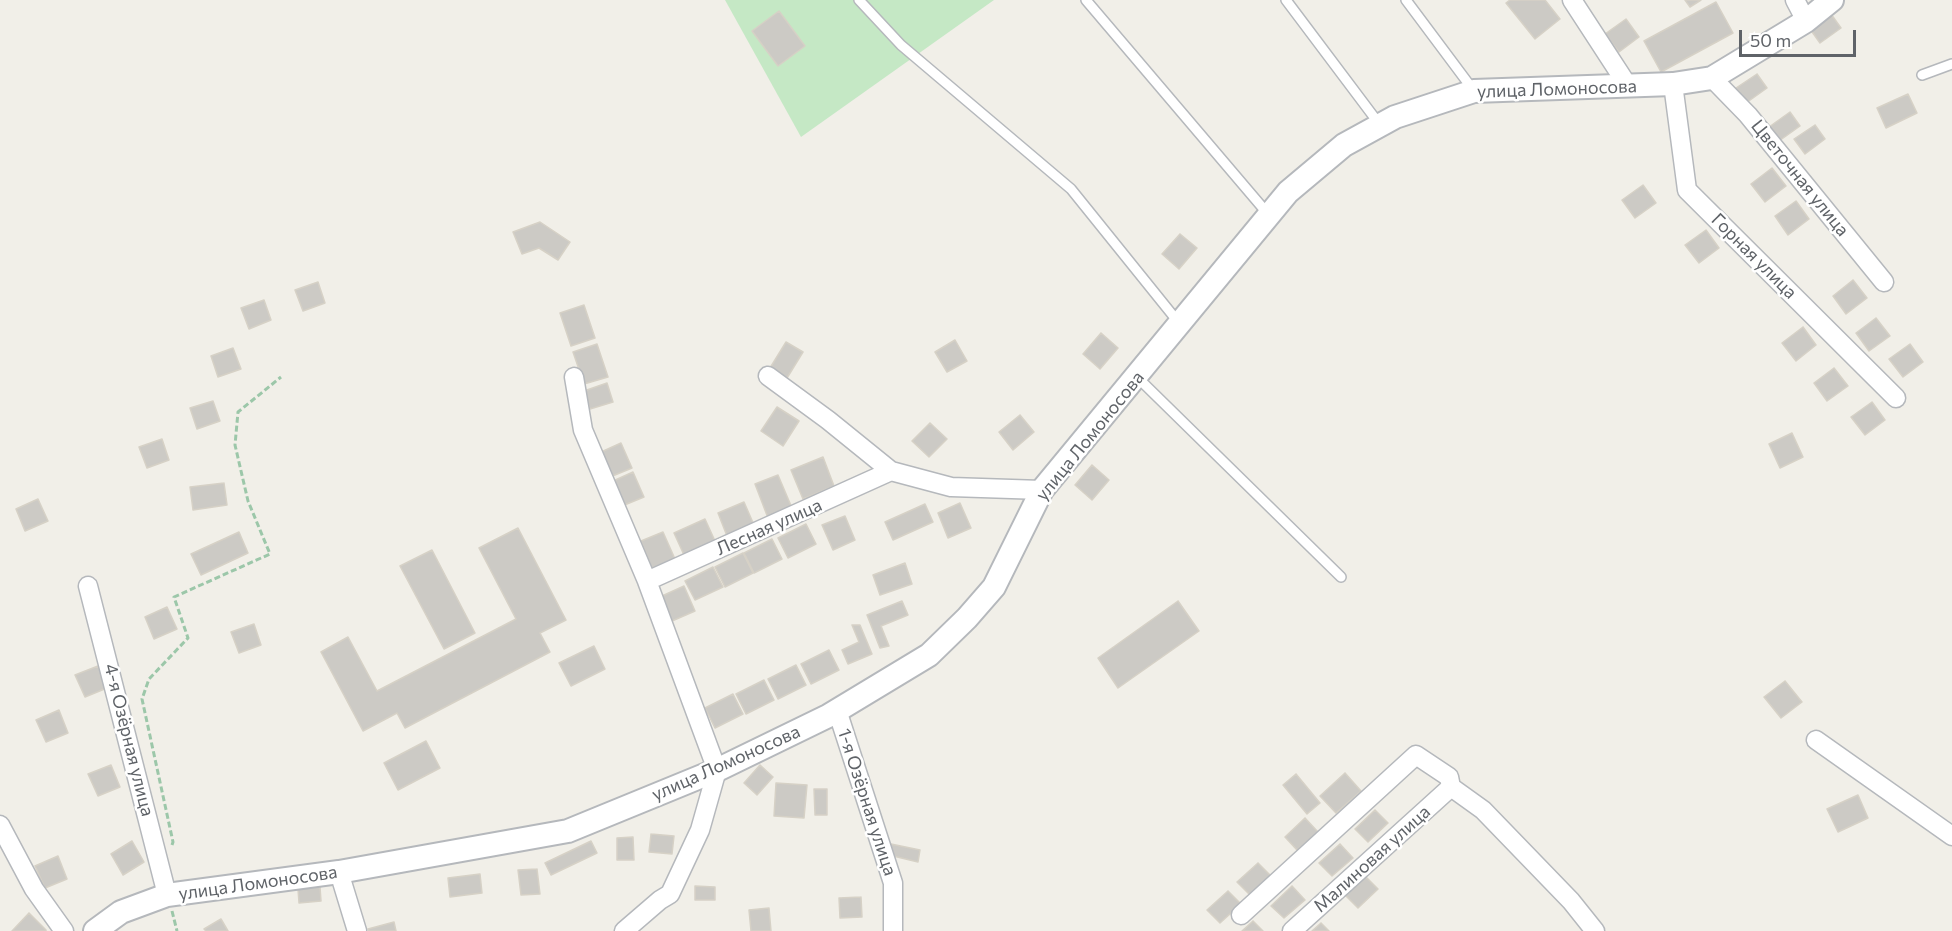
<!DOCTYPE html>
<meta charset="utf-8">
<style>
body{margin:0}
#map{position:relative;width:1952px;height:931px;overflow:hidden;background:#f1efe8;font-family:Commissioner,sans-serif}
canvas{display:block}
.scale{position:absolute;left:1739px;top:30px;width:117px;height:27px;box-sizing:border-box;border:3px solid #5f6368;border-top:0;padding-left:8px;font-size:18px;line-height:21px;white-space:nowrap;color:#5f6368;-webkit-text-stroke:4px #fff;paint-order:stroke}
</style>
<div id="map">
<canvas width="1952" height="931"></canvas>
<div class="scale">50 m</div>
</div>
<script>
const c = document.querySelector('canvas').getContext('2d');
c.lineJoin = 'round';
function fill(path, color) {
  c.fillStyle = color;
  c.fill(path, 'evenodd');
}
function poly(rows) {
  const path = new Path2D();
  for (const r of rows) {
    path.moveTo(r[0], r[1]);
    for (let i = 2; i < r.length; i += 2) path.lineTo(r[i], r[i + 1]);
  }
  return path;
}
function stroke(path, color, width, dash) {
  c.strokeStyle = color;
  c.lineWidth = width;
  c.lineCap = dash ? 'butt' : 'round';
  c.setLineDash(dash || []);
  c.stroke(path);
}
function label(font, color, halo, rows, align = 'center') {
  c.font = font + ' Commissioner,sans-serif';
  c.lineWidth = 5;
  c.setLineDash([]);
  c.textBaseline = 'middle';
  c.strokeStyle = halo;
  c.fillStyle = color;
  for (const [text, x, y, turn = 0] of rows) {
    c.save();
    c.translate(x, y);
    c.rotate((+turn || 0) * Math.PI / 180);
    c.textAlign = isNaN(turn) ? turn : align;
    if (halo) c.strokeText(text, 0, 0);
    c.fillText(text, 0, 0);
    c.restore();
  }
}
const green = poly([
 [725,0,994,0,801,137]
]);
const building = poly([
 [1510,0,1545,0,1560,19,1535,39,1506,3,1510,0],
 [1685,0,1701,0,1690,7,1685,0],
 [1716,2,1733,33,1661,72,1644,41,1716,2],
 [779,11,805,46,778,66,752,31,779,11],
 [1831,14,1841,28,1820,43,1810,29,1831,14],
 [1626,19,1639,37,1619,52,1605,34,1626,19],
 [1757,74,1767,88,1746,103,1736,88,1757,74],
 [1908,94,1917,113,1886,128,1877,108,1908,94],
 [1790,112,1800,126,1779,141,1769,127,1790,112],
 [1815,125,1825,139,1805,154,1794,139,1815,125],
 [1772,168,1786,186,1765,202,1751,184,1772,168],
 [1643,185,1656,203,1635,218,1622,200,1643,185],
 [1796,201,1809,219,1788,235,1775,216,1796,201],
 [540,222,570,242,558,260,539,248,522,254,513,232,540,222],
 [1706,230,1719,248,1699,263,1685,245,1706,230],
 [1180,234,1197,248,1179,269,1162,254,1180,234],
 [1853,280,1867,298,1846,314,1833,296,1853,280],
 [318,282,325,303,303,311,295,290,318,282],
 [264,300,271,320,249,329,241,308,264,300],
 [584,305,595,338,571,346,560,313,584,305],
 [1876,318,1890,336,1869,351,1856,333,1876,318],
 [1803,327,1816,345,1796,361,1782,343,1803,327],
 [1101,333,1118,348,1100,369,1083,354,1101,333],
 [955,340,967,361,947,372,935,352,955,340],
 [786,342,803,352,787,378,770,368,786,342],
 [597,344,608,377,584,384,573,352,597,344],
 [1910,344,1923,362,1903,377,1889,359,1910,344],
 [233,348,241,369,218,377,211,356,233,348],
 [1834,368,1848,386,1827,401,1814,383,1834,368],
 [607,383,613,402,590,409,584,391,607,383],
 [213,401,220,421,197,429,190,408,213,401],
 [1872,402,1885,420,1865,435,1851,417,1872,402],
 [777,407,799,421,783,446,761,431,777,407],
 [1020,415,1034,432,1013,450,999,432,1020,415],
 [930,423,947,439,929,457,912,441,930,423],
 [1792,433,1803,457,1780,468,1769,444,1792,433],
 [162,439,169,460,147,468,139,447,162,439],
 [621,443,632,468,610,477,599,453,621,443],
 [823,457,834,486,803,499,791,470,823,457],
 [1092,465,1109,480,1092,500,1075,485,1092,465],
 [633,472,644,497,622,506,611,482,633,472],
 [778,475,792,508,768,518,755,484,778,475],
 [224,483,227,505,193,510,190,487,224,483],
 [38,499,48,521,25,531,16,509,38,499],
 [744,502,754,525,727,536,718,513,744,502],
 [960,503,971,528,948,538,938,513,960,503],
 [925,504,933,522,893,540,885,522,925,504],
 [845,516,855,540,833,550,822,525,845,516],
 [705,519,715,541,684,555,674,533,705,519],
 [806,524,816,544,788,558,778,538,806,524],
 [518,528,566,620,540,633,550,652,405,728,397,713,363,731,321,652,348,637,377,691,516,619,479,548,518,528],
 [239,532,248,553,201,575,191,554,239,532],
 [663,532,675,559,652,568,641,541,663,532],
 [772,539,782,559,754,573,744,553,772,539],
 [432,550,475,633,444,649,400,566,432,550],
 [743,553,753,573,725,587,715,567,743,553],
 [905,563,912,584,880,595,873,575,905,563],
 [713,567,723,587,695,600,685,581,713,567],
 [684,586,695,611,672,621,662,596,684,586],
 [902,601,908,615,881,626,889,646,880,648,867,615,902,601],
 [1178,601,1199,631,1118,688,1098,658,1178,601],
 [167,607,177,629,154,639,145,617,167,607],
 [254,624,261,645,239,653,231,632,254,624],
 [852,625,860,625,872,654,848,664,842,650,859,642,852,625],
 [594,646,605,669,571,686,559,663,594,646],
 [829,650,839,670,811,684,801,664,829,650],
 [796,665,806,685,778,699,768,679,796,665],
 [98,666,107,688,85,697,75,675,98,666],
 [764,680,774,700,746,714,736,694,764,680],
 [1785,681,1802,702,1781,718,1764,697,1785,681],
 [733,694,743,714,715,728,705,708,733,694],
 [59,710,68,733,46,742,36,720,59,710],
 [426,741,440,768,398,790,384,763,426,741],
 [111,765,120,787,98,796,88,774,111,765],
 [760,765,773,777,757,795,744,783,760,765],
 [1345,773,1361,791,1336,813,1320,796,1345,773],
 [1296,774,1320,803,1307,814,1283,785,1296,774],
 [776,783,807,785,804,818,774,816,776,783],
 [814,789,827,789,827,815,815,815,814,789],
 [1858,795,1868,818,1838,832,1827,809,1858,795],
 [1375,810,1388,823,1368,842,1355,829,1375,810],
 [1305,818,1318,832,1297,850,1285,837,1305,818],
 [651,834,674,836,672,854,649,852,651,834],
 [633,837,634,860,617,860,617,838,633,837],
 [132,841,144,862,123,875,111,854,132,841],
 [591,841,597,853,551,875,545,863,591,841],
 [891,844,920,850,918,862,889,855,891,844],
 [1340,844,1353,858,1332,876,1319,863,1340,844],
 [58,856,67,879,45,888,35,866,58,856],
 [1258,863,1271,876,1250,895,1237,882,1258,863],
 [537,869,540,894,521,895,518,870,537,869],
 [480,874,482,893,450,897,448,878,480,874],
 [1365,876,1378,889,1358,908,1345,895,1365,876],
 [695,886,715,887,715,900,695,900,695,886],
 [1292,886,1305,900,1284,918,1271,906,1292,886],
 [320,887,321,901,299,903,298,889,320,887],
 [1228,891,1241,904,1220,923,1207,910,1228,891],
 [861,897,862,917,840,918,839,898,861,897],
 [769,908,771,931,751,931,749,910,769,908],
 [29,913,46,930,46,931,12,931,29,913],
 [221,919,228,931,206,931,204,929,221,919],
 [1253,921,1263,931,1242,931,1253,921],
 [394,922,396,931,369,931,368,929,394,922],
 [1321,923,1329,931,1312,931,1321,923]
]);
const path = poly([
 [172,845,173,842,142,699,149,679,188,638,174,597,270,554,248,501,235,445,238,412,281,377],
 [172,911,177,931]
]);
const service = poly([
 [859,0,901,45,1071,189,1179,323],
 [1086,0,1268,214],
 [1286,0,1380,125],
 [1406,0,1474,91],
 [1922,75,1952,64],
 [1137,377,1341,577]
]);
const minor = poly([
 [1572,0,1628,86],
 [1795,0,1806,21],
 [1712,78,1748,115,1884,282],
 [1673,84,1687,190,1896,398],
 [768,376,828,420,891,471,951,487,1042,490],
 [574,377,583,430,647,581,717,770,700,830,670,894,660,900,624,931],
 [647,581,891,471],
 [88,586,167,895],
 [837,710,893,883,893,931],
 [1816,740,1952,836],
 [0,825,34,889,64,931],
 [339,872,357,931],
 [1241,915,1416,755,1449,777,1451,787,1483,810,1571,901,1595,931],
 [1292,931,1451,787]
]);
const tertiary = poly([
 [95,931,121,912,167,895,339,872,568,831,717,770,828,716,929,655,967,618,994,587,1042,490,1288,192,1344,145,1395,117,1474,91,1673,84,1712,78,1806,21,1832,0]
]);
const streetNames = [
 ["улица Ломоносова",1557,89,-2],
 ["Цветочная улица",1800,178,51],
 ["Горная улица",1754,256,45],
 ["улица Ломоносова",1090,436,-51],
 ["Лесная улица",769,527,-24],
 ["4-я Озёрная улица",129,740,76],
 ["улица Ломоносова",726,763,-24],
 ["1-я Озёрная улица",867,802,72],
 ["Малиновая улица",1372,859,-42],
 ["улица Ломоносова",258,883,-8]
];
fill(green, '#c5e8c5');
fill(building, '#cccac5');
stroke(building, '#d6d1c6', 1.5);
stroke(service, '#b5b8bc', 12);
stroke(minor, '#b5b8bc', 21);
stroke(tertiary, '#b5b8bc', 26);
stroke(path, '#9cc7a9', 3, [6, 3]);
stroke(service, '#fff', 9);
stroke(minor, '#fff', 18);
stroke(tertiary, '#fff', 22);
label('18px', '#5f6368', '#fff', streetNames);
</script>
